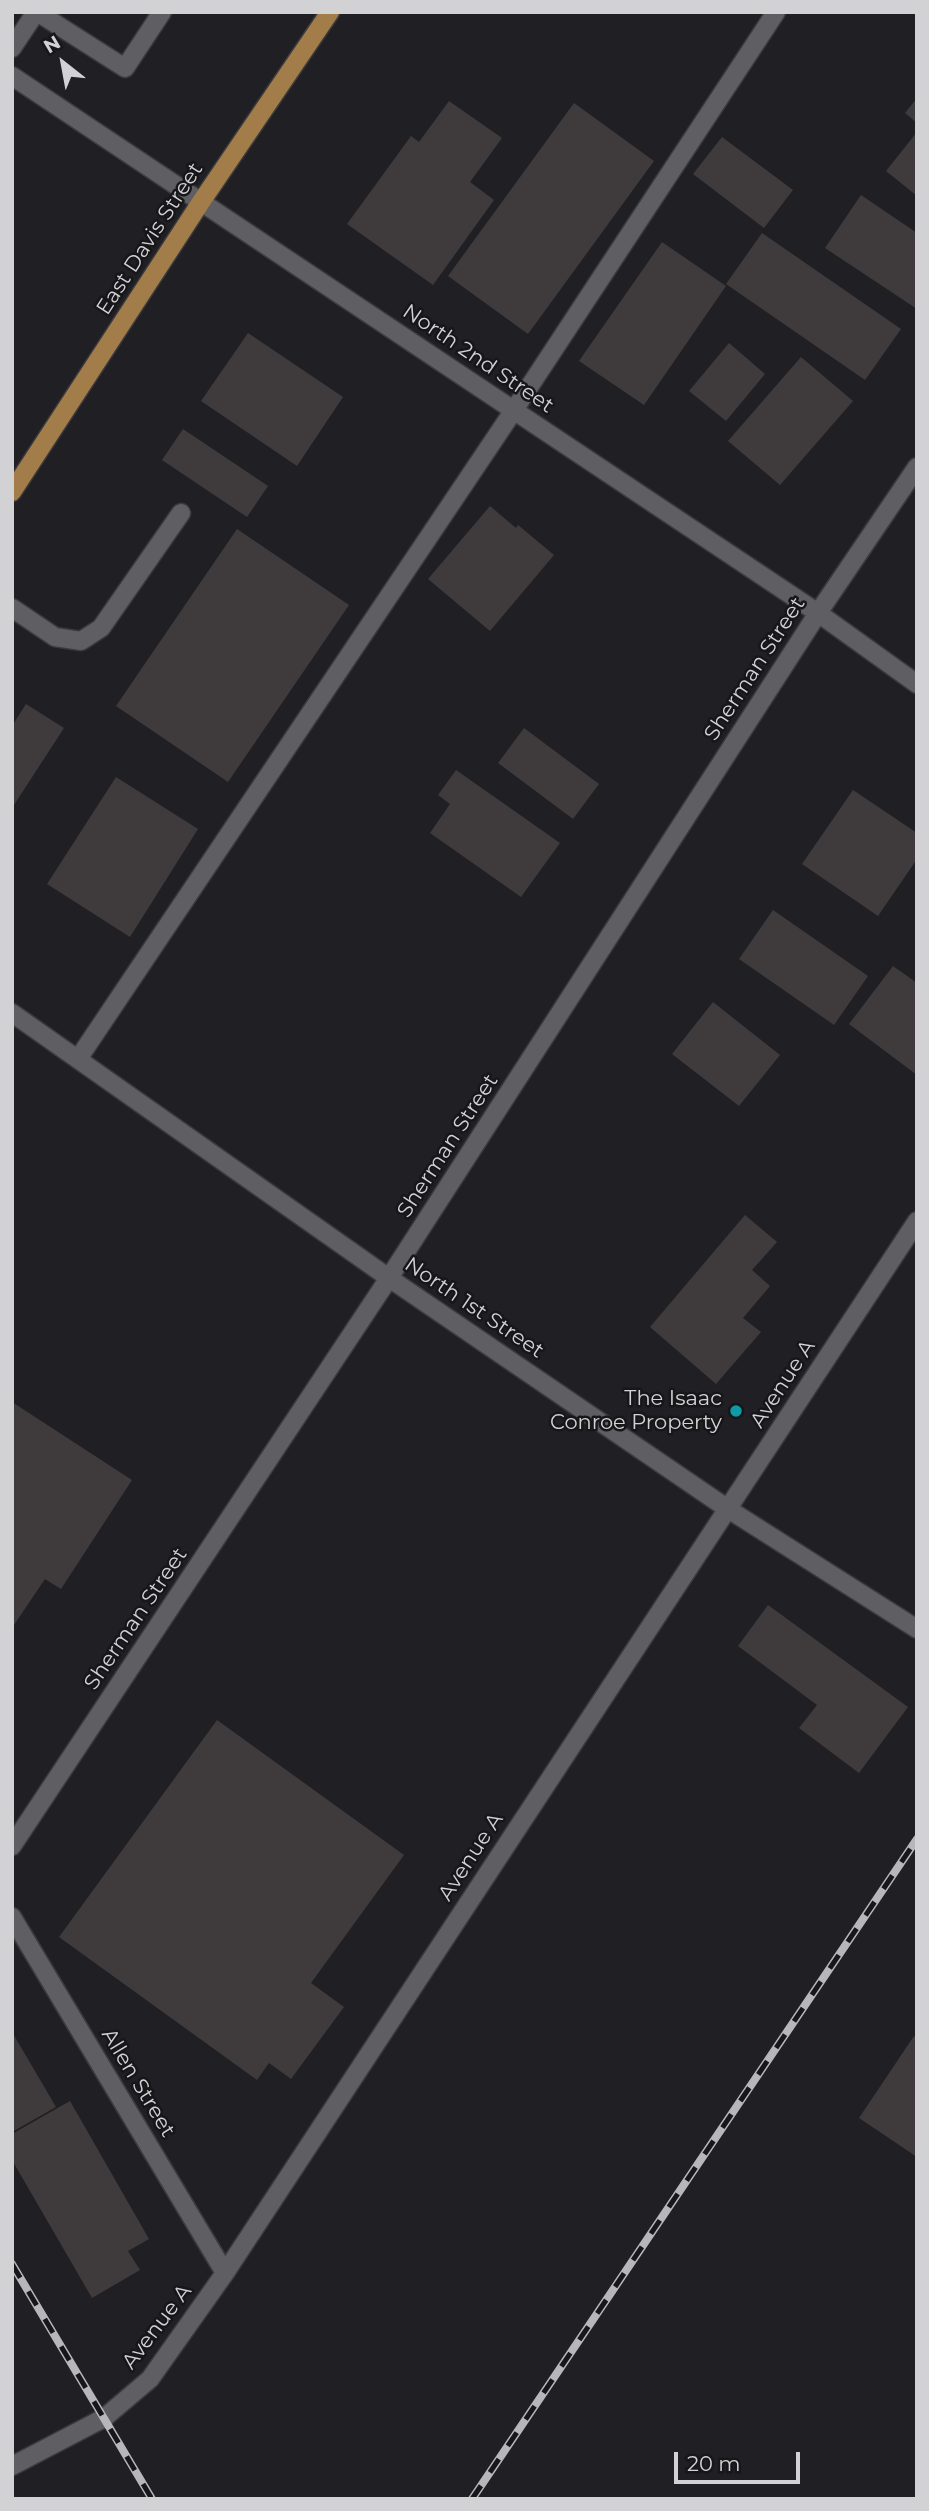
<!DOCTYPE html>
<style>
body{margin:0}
#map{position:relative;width:929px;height:2511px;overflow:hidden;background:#202024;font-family:Montserrat,sans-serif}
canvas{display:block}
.frame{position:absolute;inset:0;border:14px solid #d2d2d5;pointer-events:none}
.north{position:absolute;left:28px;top:28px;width:70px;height:70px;-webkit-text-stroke:5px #17171a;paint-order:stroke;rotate:329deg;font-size:19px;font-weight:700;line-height:28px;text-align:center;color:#d2d2d5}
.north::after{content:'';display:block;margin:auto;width:24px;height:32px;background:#d2d2d5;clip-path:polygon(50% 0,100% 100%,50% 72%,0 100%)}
.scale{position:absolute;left:674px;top:2452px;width:126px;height:32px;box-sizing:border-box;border:4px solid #d2d2d5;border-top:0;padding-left:9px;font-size:21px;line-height:24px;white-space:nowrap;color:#d2d2d5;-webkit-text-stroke:5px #17171a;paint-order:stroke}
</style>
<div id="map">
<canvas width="929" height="2511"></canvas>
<div class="frame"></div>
<div class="north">N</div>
<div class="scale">20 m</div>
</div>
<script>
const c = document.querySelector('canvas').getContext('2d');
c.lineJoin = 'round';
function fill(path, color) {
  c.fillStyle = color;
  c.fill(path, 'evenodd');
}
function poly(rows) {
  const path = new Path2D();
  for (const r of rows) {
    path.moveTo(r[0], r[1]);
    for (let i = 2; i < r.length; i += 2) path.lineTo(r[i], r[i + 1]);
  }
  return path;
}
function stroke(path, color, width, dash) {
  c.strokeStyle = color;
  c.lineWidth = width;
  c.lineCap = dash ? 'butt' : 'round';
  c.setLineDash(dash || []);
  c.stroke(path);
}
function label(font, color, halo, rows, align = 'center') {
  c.font = font + ' Montserrat,sans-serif';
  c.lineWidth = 5;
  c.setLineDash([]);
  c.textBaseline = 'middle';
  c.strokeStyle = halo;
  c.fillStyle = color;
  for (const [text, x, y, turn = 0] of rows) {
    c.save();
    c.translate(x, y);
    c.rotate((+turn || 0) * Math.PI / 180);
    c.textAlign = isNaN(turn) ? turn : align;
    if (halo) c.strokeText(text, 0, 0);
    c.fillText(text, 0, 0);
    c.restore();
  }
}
const building = poly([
 [917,98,917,123,905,113],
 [449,101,502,138,470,182,494,200,433,285,347,224,411,136,419,142],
 [574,103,654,161,528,334,448,276],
 [917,132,917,196,886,171],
 [722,137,793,190,764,228,693,174],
 [861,195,917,233,917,309,825,248],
 [762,233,901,329,865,380,726,284],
 [662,242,726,286,644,405,579,361],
 [248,333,343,397,297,466,201,401],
 [729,343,765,374,726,421,689,391],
 [801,357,853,401,780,485,728,441],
 [183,429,268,486,247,517,162,460],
 [490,506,516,528,518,525,554,555,490,631,428,579],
 [237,529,349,605,228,782,116,706],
 [26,704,64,728,12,808,12,726],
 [524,728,599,784,573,819,498,763],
 [456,770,560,843,521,897,430,833,450,804,438,795],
 [116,777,198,829,130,937,47,884],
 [853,790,917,833,917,859,878,916,802,864],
 [773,910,868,976,834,1025,739,959],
 [893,966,917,983,917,1075,849,1024],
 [713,1002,780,1055,739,1106,672,1054],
 [745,1215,777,1242,752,1270,770,1286,743,1318,761,1332,716,1384,650,1327],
 [12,1402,132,1480,61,1589,45,1579,12,1628],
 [768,1605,908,1707,859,1773,799,1728,817,1705,738,1646],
 [217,1720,404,1855,311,1983,344,2007,291,2079,269,2063,257,2080,59,1937],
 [12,2032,56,2107,12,2132],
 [914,2036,917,2038,917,2157,859,2118],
 [70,2101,149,2239,128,2251,140,2270,92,2298,12,2160,12,2134]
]);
const minor = poly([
 [37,12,125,68,162,12],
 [12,48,36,12],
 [12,76,818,613,917,684],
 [12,608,55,637,81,641,101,628,181,513],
 [12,1013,389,1278,728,1509,917,1629],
 [78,1059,514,410,776,12],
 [12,1846,389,1278,818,613,917,467],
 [12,1917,225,2273],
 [12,2466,104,2418,150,2379,225,2273,917,1221]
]);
const major = poly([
 [12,492,201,202,330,12]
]);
const rail = poly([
 [12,2264,152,2499],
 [472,2499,917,1839]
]);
const markers = [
 [736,1411,7,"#0f9aa8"]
];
const streetNames = [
 ["East Davis Street",150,239,-57],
 ["North 2nd Street",478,359,34],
 ["Sherman Street",755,669,-57],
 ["Sherman Street",448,1146,-57],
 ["North 1st Street",474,1308,34],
 ["Avenue A",783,1384,-57],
 ["Sherman Street",136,1619,-56],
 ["Avenue A",471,1857,-57],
 ["Allen Street",138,2083,59],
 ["Avenue A",157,2327,-53]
];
const poiNames = [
 ["The Isaac",722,1399],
 ["Conroe Property",722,1423]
];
fill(building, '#3f3b3c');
stroke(minor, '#3a3a3d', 21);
stroke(major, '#3a3a3d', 21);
stroke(minor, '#5e5e63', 18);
stroke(major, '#a37d49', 18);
stroke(rail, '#b7b7bb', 8);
stroke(rail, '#17171a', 5, [16]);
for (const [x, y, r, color] of markers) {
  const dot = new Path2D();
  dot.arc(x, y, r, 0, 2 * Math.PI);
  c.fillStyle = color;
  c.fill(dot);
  stroke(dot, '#17171a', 2.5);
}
label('21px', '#d2d2d5', '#17171a', streetNames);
label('21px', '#d2d2d5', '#17171a', poiNames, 'right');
</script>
